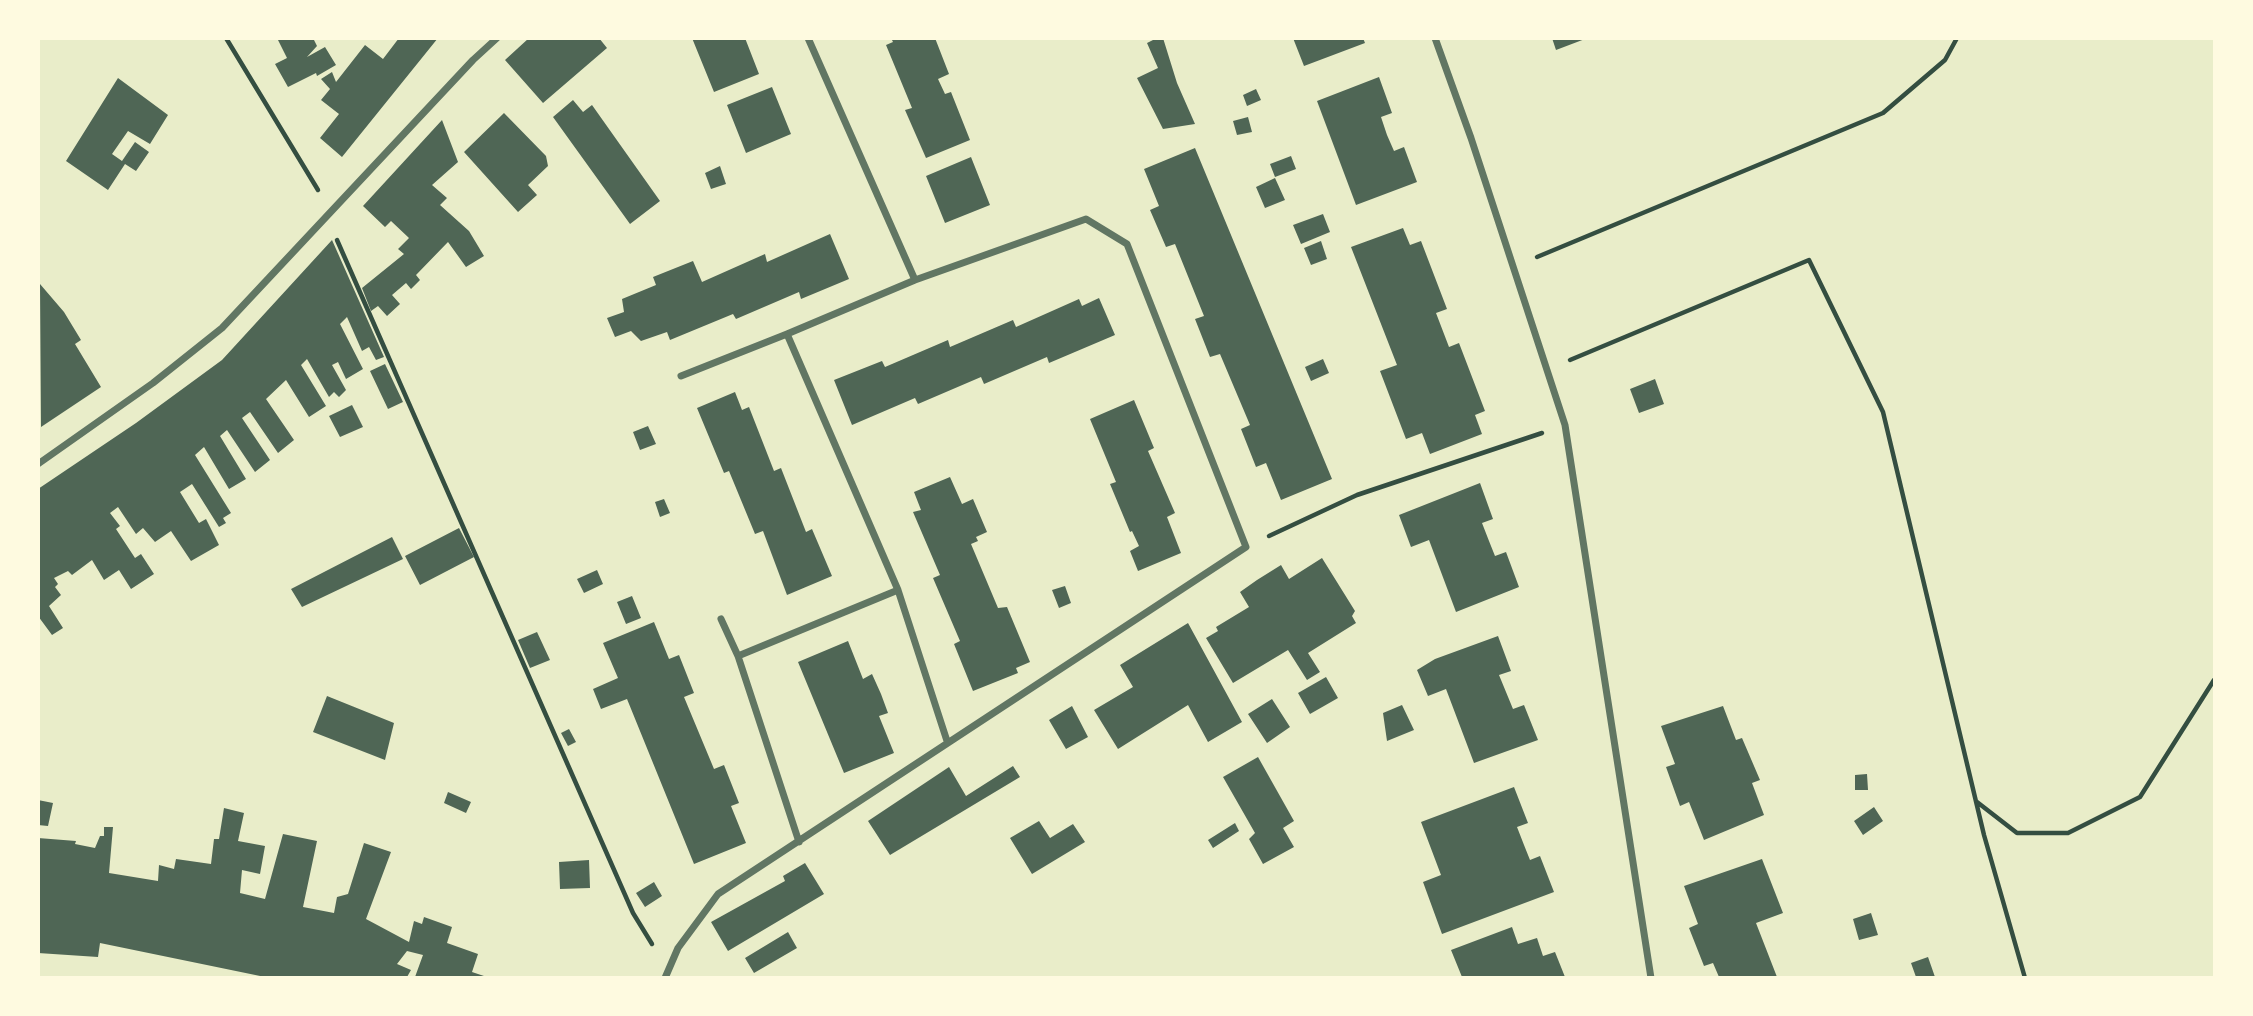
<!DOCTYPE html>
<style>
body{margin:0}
#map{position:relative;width:2253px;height:1016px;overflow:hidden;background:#e9edc9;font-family:Rubik,sans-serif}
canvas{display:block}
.frame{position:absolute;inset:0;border:40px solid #fefae0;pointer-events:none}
</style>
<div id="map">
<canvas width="2253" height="1016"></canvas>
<div class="frame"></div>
</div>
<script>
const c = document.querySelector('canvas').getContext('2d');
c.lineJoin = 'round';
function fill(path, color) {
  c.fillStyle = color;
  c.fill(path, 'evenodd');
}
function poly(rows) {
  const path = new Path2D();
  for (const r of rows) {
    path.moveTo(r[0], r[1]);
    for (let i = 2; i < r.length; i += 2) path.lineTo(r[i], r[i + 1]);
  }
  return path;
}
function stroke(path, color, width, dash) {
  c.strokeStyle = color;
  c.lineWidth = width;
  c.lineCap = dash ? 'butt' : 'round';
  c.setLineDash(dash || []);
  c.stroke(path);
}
const building = poly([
 [277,38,313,38,317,46,307,57,325,47,336,65,317,76,316,73,288,87,275,64,287,58],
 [399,38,438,38,342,157,320,138,339,114,321,100,330,89,321,79,332,72,336,82,365,45,383,59],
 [529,38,599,38,607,48,543,103,505,60],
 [692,38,745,38,759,74,714,92],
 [891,38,935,38,949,74,938,79,945,94,951,92,970,140,926,158,905,110,912,108,886,45,893,42],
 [1157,38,1163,38,1177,83,1195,124,1163,129,1137,78,1158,68,1147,43],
 [1293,38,1363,38,1365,43,1304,66],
 [1552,38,1585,38,1585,39,1556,50],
 [1379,77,1392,113,1381,117,1387,135,1394,151,1404,147,1417,182,1356,205,1317,101],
 [118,78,168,115,150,144,128,131,112,154,122,161,135,142,149,152,136,171,125,164,108,190,66,161],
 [772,87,791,134,746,153,727,105],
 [1256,89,1261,100,1247,106,1243,95],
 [573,100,583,112,592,105,660,201,630,224,553,117],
 [504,113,546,156,548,166,528,185,537,195,518,212,464,152],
 [1248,117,1252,132,1237,135,1233,121],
 [442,120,458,162,432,185,447,198,440,205,469,231,484,256,466,267,448,242,416,275,420,280,411,289,406,283,392,295,400,304,387,316,378,306,371,311,362,288,404,254,398,249,409,238,391,221,385,227,363,206],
 [1195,148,1332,479,1281,500,1266,463,1256,467,1241,429,1250,425,1220,354,1210,357,1195,319,1204,316,1175,244,1166,247,1150,210,1159,206,1144,169],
 [1291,156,1296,169,1275,177,1270,164],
 [971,157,990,205,945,223,926,176],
 [720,166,726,184,711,189,705,173],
 [1275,178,1285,200,1265,208,1256,187],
 [1323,214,1330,232,1301,244,1293,225],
 [1403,228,1410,245,1421,241,1447,309,1436,313,1449,347,1459,343,1485,411,1475,415,1482,434,1430,454,1422,433,1406,439,1380,371,1397,365,1351,247],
 [830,234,849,279,801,299,799,292,736,319,733,314,670,340,667,332,641,341,631,331,615,337,607,318,624,312,622,299,656,285,653,277,693,261,702,282,765,254,767,262],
 [332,240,384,357,376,360,369,347,362,351,347,317,340,324,363,369,346,379,338,362,332,365,346,390,339,397,334,392,329,397,307,359,301,365,326,406,309,417,286,380,266,399,294,440,278,453,250,412,242,418,270,460,255,472,227,430,220,436,246,479,229,489,204,447,195,455,231,513,223,518,226,523,219,527,192,484,180,492,199,523,206,519,219,545,191,561,171,531,155,542,143,528,136,534,118,507,110,513,120,526,116,529,135,558,141,554,154,574,131,589,119,570,104,580,92,560,72,575,68,571,54,578,58,584,55,587,61,595,49,606,63,628,52,635,38,616,38,489,136,423,222,360],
 [1321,241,1327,259,1311,265,1304,248],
 [40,284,64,312,81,340,75,344,101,387,41,427],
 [1099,298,1115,335,1049,363,1047,357,984,384,981,377,918,404,915,398,852,425,834,380,882,361,885,367,948,340,950,347,1013,320,1016,327,1079,299,1082,306],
 [1323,359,1329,373,1311,381,1305,367],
 [385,364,403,402,388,409,370,371],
 [1655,379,1664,404,1639,413,1630,389],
 [735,392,742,410,749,407,774,471,781,468,806,532,812,529,832,576,787,595,763,531,755,534,729,471,724,473,697,408],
 [1134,400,1154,448,1148,451,1175,513,1167,517,1181,553,1138,571,1130,551,1139,546,1132,531,1130,532,1110,484,1116,482,1090,419],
 [352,405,363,427,340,437,329,416],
 [648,426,656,444,640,450,633,432],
 [950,477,962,504,973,499,987,532,976,537,978,541,971,544,998,608,1007,607,1030,662,1016,668,1018,673,973,691,954,644,960,641,933,578,940,575,913,512,921,510,914,492],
 [1480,483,1493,519,1482,523,1489,541,1495,556,1506,552,1519,587,1456,612,1429,540,1411,547,1399,515],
 [664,499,670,513,660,517,655,502],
 [459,528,474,557,420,585,405,556],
 [392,537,403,559,302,607,291,589],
 [1322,558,1355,611,1352,616,1356,623,1308,653,1320,672,1307,680,1288,650,1233,683,1206,638,1218,631,1216,627,1249,607,1240,592,1257,580,1281,565,1289,579],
 [597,570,603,584,584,593,577,579],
 [1065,586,1071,603,1059,608,1052,590],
 [632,596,641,618,626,624,617,602],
 [654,622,669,659,679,655,694,693,684,697,714,769,724,765,739,803,731,806,746,843,694,864,627,699,601,709,593,689,618,678,603,643],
 [1188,623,1242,722,1208,742,1188,705,1118,749,1094,710,1133,687,1120,665],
 [537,632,550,660,530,668,518,640],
 [1498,636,1511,671,1499,675,1513,709,1524,705,1538,740,1474,763,1446,689,1428,696,1417,670,1435,659],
 [848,641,863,679,872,674,881,694,888,713,879,716,894,753,844,773,798,662],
 [1326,677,1338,698,1310,714,1298,693],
 [327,696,394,723,385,760,313,732],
 [1272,699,1290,727,1267,743,1248,714],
 [1402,705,1414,730,1387,741,1383,713],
 [1072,706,1088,737,1066,749,1049,720],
 [1723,706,1736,740,1742,738,1760,780,1752,783,1764,815,1704,840,1689,802,1680,806,1666,767,1675,764,1661,726],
 [569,729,576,742,568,746,561,733],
 [1258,757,1294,821,1283,828,1294,847,1263,864,1249,839,1255,833,1223,777],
 [1013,766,1020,777,890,855,868,821,949,767,966,796],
 [1867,774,1868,790,1855,790,1855,775],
 [1514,787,1528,823,1517,827,1524,845,1530,860,1540,856,1554,892,1442,934,1423,882,1441,875,1421,822],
 [448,792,471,802,466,813,444,803],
 [38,800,53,803,48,826,38,825],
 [1874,807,1883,821,1863,835,1854,821],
 [224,808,244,813,238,841,265,846,260,874,242,870,240,893,265,899,283,834,317,841,303,907,334,913,337,897,348,894,364,843,391,852,366,919,409,942,414,921,422,924,424,917,452,927,447,943,478,954,472,972,487,977,415,977,423,955,407,951,397,964,411,970,407,977,265,977,100,943,98,957,38,953,38,838,76,841,75,844,95,848,100,836,104,836,104,827,113,827,109,873,158,881,159,865,174,869,176,859,211,864,214,839,219,839],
 [1039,821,1050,838,1073,824,1085,842,1032,874,1010,838],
 [1235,823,1239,831,1213,848,1208,840],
 [1762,859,1783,913,1756,923,1777,977,1719,977,1713,963,1704,966,1689,928,1698,924,1684,886],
 [589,860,590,888,560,889,559,862],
 [805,863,824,894,728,951,711,922,785,881,783,876],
 [654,882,662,896,645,907,636,893],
 [1871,913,1878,935,1859,940,1853,919],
 [1512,927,1518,944,1537,938,1543,956,1555,952,1565,977,1462,977,1451,950],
 [788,932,797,948,754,973,745,958],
 [1928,957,1935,977,1916,977,1911,963]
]);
const path = poly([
 [226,38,318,190],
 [337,240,633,913,652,944],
 [1537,257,1883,113,1945,60,1957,38],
 [1570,360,1809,260,1883,412,1984,835,2025,978],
 [1269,536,1357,495,1542,433],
 [1977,802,2017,833,2068,833,2140,797,2214,680]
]);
const minor = poly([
 [1435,38,1471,138,1565,425,1651,978],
 [915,280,787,334,898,590,947,741],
 [681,376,787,334],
 [38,464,153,383,222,328,473,60,497,38],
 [721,619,738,656],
 [799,842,738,656,898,590],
 [665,978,678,948,718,894,1246,547,1127,244,1086,219,915,280,808,38]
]);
fill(building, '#4f6655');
stroke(path, '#344e41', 4.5);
stroke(minor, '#617663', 7);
</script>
